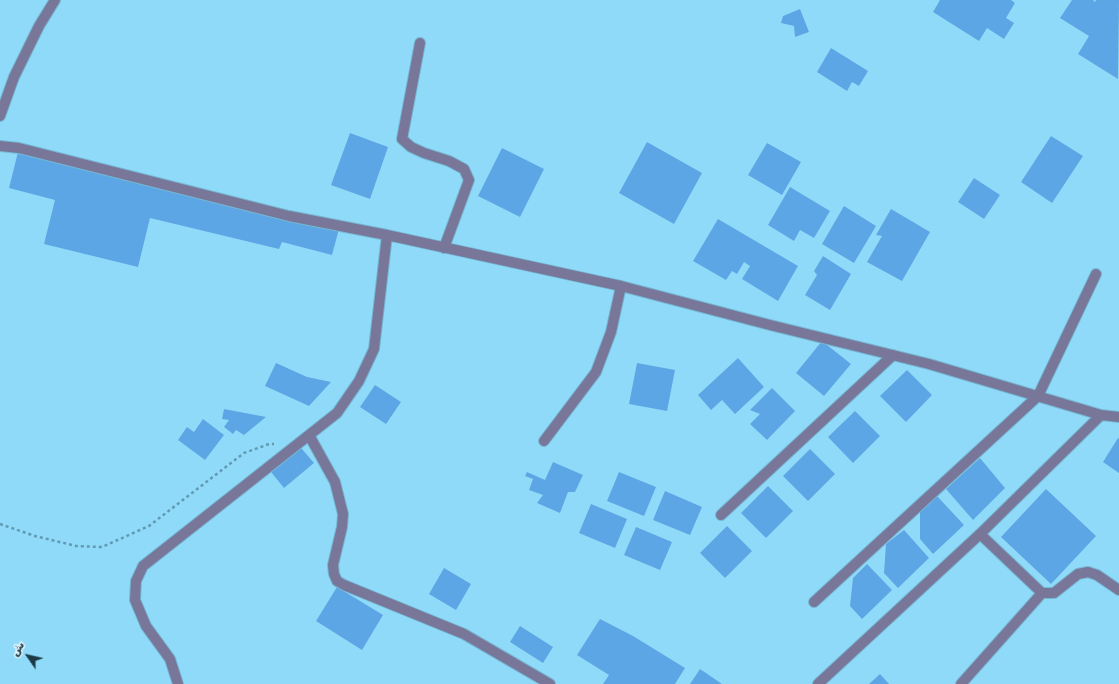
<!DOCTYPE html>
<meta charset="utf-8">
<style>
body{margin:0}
#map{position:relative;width:1119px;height:684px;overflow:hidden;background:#90daf9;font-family:"DejaVu Sans",Cairo,sans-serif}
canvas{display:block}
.north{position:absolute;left:8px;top:636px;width:40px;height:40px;-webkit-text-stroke:3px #def3fc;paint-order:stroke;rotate:304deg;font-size:11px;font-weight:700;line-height:16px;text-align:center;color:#1b3a46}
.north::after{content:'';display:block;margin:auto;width:14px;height:18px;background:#1b3a46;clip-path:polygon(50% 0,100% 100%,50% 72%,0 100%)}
</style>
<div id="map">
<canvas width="1119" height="684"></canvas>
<div class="north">ش</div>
</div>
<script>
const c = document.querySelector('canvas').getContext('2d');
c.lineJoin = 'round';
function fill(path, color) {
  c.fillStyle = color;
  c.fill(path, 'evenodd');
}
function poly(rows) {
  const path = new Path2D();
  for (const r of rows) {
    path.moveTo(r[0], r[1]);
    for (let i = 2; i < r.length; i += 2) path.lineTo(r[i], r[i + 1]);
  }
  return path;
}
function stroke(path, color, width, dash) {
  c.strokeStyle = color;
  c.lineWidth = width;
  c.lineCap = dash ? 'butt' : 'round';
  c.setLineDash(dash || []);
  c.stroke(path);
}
const building = poly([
 [940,0,1011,0,1015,3,1006,18,1014,23,1004,39,987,28,979,41,933,12],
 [1072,0,1093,0,1095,2,1096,0,1119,0,1118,79,1078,54,1089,36,1060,18],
 [800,9,809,32,795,37,794,26,781,23,783,16],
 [831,48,868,71,859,86,852,82,847,91,817,72],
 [350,133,388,147,370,199,331,185],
 [1051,136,1083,156,1052,203,1021,182],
 [647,142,702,173,674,224,619,193],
 [767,143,801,162,782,195,748,175],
 [19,148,339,229,332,255,282,242,279,249,150,218,138,267,44,244,55,200,9,188],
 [502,148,544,169,520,217,478,196],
 [974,178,1000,195,984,219,958,202],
 [790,187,830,211,814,238,800,230,794,241,768,225],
 [844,206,876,226,854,263,822,244],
 [891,209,930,232,902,281,867,262,882,236,876,235],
 [718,219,798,266,778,301,742,279,750,266,744,262,737,274,732,271,726,280,693,261],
 [823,256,851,274,830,310,805,295,817,275,814,271],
 [822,341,851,364,824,396,796,373],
 [738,358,764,387,735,414,722,400,711,410,698,395],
 [276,363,307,377,331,382,309,406,265,386],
 [637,363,675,370,667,411,629,404],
 [907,370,932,395,906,422,880,396],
 [375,385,401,402,386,424,360,407],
 [772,388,795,411,767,440,750,424,760,414,750,410],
 [224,409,266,417,244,435,236,430,233,434,224,427,229,420,222,419],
 [855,411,880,436,853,463,828,437],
 [203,419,224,435,205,460,178,440,187,427,194,432],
 [1118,438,1119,439,1119,473,1103,462],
 [296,442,314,463,284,488,267,467],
 [810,449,835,474,808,501,783,476],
 [980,458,1005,488,973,520,946,489],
 [553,462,583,475,575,492,568,492,560,513,537,503,543,495,529,490,533,479,525,476,527,472,545,480],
 [619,472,656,487,644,516,607,501],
 [768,486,793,511,766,538,741,513],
 [1046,489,1096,536,1051,584,1001,537],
 [665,491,702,507,690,535,653,520],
 [937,496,964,525,933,554,920,539,920,512],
 [591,504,627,519,615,548,579,533],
 [727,526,752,551,725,578,700,553],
 [636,527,672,542,660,570,624,555],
 [904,530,929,558,898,588,884,573,886,544],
 [867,564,892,590,862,619,850,606,853,578],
 [444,568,471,584,456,610,429,594],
 [337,587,383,615,362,650,316,621],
 [600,619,633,636,685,668,675,684,603,684,609,675,577,655],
 [520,626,553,647,543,663,510,642],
 [700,669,722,684,690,684],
 [880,674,889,684,869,684]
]);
const path = poly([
 [0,524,35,536,76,546,102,547,149,526,244,453,269,444,274,444]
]);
const minor = poly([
 [420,43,402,139,411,147,424,153,449,161,464,169,469,180,444,248],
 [0,116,14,77,39,26,55,0],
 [0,146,19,148,289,216,387,235,621,286,770,325,929,364,1101,415,1119,417],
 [309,435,335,482,343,514,342,527,333,565,334,574,337,581,344,585,464,634,550,684],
 [544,441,596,372,611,332,621,286],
 [721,515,893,355],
 [980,534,1042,593,1054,593,1078,574,1088,572,1097,575,1119,590],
 [814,602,1038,396,1096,274],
 [178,684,170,659,146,626,135,600,136,581,143,566,337,413,359,381,374,349,387,235],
 [818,684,980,534,1101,415],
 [961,684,1042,593]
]);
fill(building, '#5da6e5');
stroke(minor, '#76b7d2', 12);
stroke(path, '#619ab2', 2.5, [3, 3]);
stroke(minor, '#78779a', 10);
</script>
